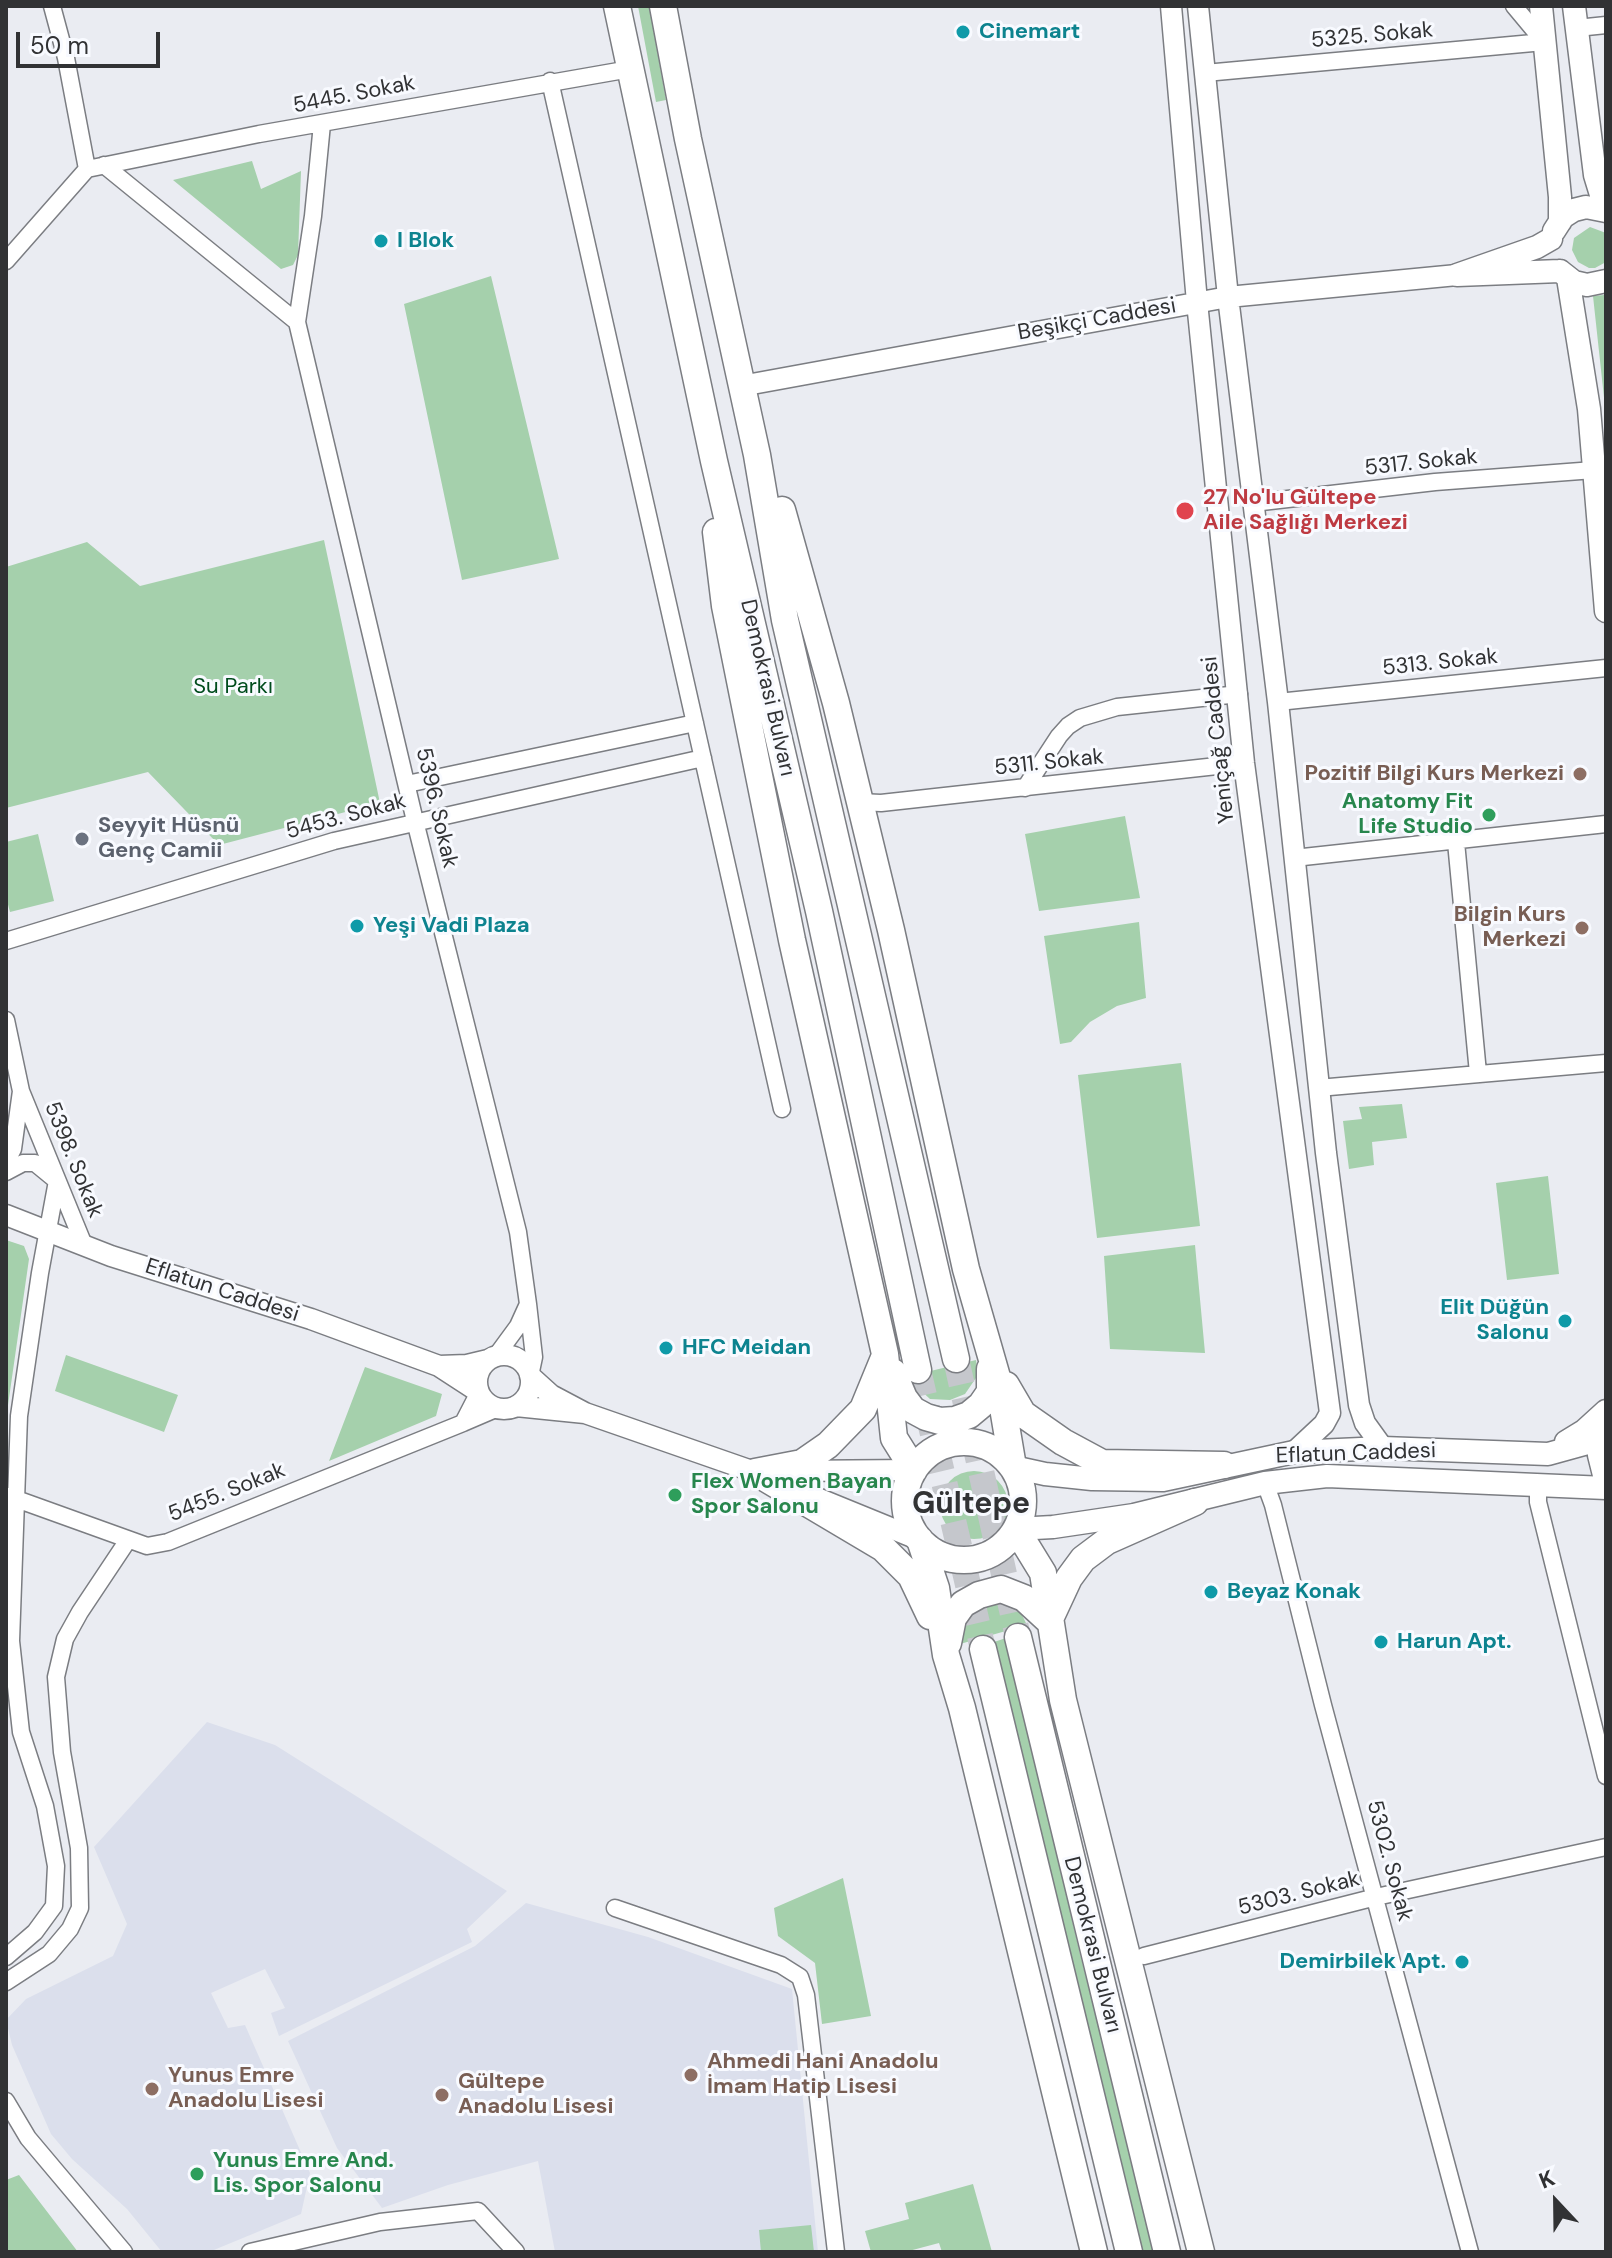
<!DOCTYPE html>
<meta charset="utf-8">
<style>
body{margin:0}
#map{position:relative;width:1612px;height:2258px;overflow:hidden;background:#eaecf2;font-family:"DM Sans",sans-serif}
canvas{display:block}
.frame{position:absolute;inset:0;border:8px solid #313234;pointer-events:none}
.north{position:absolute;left:1516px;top:2162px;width:80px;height:80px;-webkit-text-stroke:6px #f8faff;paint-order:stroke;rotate:338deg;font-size:22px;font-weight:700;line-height:32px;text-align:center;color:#313234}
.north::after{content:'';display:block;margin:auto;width:28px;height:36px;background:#313234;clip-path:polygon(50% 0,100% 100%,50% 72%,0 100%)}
.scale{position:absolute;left:16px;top:32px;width:144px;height:36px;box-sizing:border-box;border:4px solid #313234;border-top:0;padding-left:10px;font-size:24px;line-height:28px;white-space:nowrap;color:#313234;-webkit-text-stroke:6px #f8faff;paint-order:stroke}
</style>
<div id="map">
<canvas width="1612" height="2258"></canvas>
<div class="frame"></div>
<div class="north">K</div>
<div class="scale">50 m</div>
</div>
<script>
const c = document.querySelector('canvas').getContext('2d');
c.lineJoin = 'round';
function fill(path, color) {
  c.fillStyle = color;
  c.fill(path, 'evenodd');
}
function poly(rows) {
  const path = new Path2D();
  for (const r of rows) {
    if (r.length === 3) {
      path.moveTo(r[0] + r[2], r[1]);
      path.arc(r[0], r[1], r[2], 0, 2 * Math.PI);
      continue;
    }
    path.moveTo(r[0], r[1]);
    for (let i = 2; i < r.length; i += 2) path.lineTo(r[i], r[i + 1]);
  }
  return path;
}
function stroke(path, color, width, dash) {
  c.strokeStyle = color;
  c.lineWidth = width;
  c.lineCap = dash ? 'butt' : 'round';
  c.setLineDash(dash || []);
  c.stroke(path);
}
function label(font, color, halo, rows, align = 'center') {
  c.font = font + ' "DM Sans",sans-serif';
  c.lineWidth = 6;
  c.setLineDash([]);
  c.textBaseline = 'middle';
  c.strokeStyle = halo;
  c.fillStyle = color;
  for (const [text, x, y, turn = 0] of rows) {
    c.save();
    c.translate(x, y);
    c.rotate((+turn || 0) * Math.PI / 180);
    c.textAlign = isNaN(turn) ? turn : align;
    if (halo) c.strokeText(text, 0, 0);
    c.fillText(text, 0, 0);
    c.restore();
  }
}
const built = poly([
 [207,1722,275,1745,507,1891,467,1929,472,1942,279,2036,271,2013,285,2008,265,1969,211,1993,228,2028,245,2025,310,2173,301,2214,209,2252,162,2252,127,2209,72,2159,51,2134,12,2045,6,2020,26,1999,113,1956,127,1924,94,1847],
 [526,1903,648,1937,792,1989,818,2252,555,2252,538,2161,448,2185,382,2208,337,2148,288,2041,475,1946]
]);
const green = poly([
 [638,6,649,6,666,100,656,102],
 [252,161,261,189,301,171,298,255,293,265,281,269,173,180],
 [1590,227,1606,233,1606,262,1595,268,1589,268,1578,262,1572,250,1574,238],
 [491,276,559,559,462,580,404,304],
 [1604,295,1606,315,1606,416,1593,296],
 [324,540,380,803,219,845,148,772,6,808,6,567,87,542,140,586],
 [1125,816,1140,898,1039,911,1025,834],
 [38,834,54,901,10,912,6,897,6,842],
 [1139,922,1146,998,1117,1006,1090,1022,1071,1042,1060,1044,1044,936],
 [1181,1063,1200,1226,1097,1238,1078,1075],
 [1402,1104,1407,1138,1372,1142,1374,1165,1349,1169,1343,1121,1362,1119,1359,1107],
 [1548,1176,1559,1274,1507,1280,1496,1183],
 [6,1240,24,1246,29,1259,6,1419],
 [1195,1245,1205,1353,1110,1349,1104,1256],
 [66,1355,178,1395,164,1432,55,1391],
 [976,1360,978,1375,965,1394,950,1400,930,1399,918,1388,910,1376],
 [365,1367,442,1394,436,1416,329,1461],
 [974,1505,34],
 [993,1602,1005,1605,1021,1613,1027,1625,960,1644,968,1612],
 [1006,1638,1080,1954,1155,2252,1143,2252,1016,1739,994,1642],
 [843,1878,871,2016,822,2024,815,1963,778,1936,774,1908],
 [19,2175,78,2252,6,2252,6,2180],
 [973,2184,992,2252,942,2252,939,2243,905,2252,871,2252,865,2231,909,2219,905,2203],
 [811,2225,814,2252,761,2252,759,2230]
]);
const trunkTunnel = poly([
 [956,1359,1018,1637],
 [918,1370,983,1649]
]);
const minor = poly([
 [1514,6,1544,42],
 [1577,28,1606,25],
 [1205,73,1544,42],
 [550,81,782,1109],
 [104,165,297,322,313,216,322,124],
 [87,169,259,134,630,69],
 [6,261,87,169,66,58,52,6],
 [297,322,415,821,518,1232,528,1304],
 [1253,503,1435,482,1594,470],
 [1278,702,1606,668],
 [407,784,695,723],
 [1025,788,1059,736,1068,726,1080,718,1117,707,1239,694],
 [859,802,881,803,1244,763],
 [1456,842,1478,1073],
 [1294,858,1606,824],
 [6,941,334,841,703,758],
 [6,1020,21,1091],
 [1318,1088,1606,1063],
 [6,1163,13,1149,21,1091,84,1245],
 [6,1172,23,1163,35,1163,57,1181,40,1273,19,1416,11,1641,21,1732,45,1806,56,1866,54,1906,35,1932,6,1957],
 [496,1356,518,1326,528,1304,534,1357,530,1376],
 [479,1392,463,1423,498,1408],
 [1265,1483,1273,1505,1323,1705,1470,2252],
 [1538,1484,1538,1502,1606,1776],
 [8,1496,147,1546,168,1542,463,1423],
 [615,1908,781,1965,800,1977,806,1995,836,2252],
 [1144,1956,1376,1897,1606,1847],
 [6,1982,49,1954,70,1929,80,1908,79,1848,62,1752,56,1677,65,1639,80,1612,128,1540],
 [6,2101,28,2138,124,2252],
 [250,2252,380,2222,478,2211,516,2252]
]);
const tertiary = poly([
 [1171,6,1197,302,1244,763,1330,1413,1324,1424,1294,1452],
 [1198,6,1228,297,1278,702,1326,1153,1359,1405,1365,1423,1383,1448],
 [741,386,1228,297,1457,275],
 [6,1215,111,1256,311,1319,439,1366],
 [504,1382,27],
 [479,1392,439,1366,467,1365,488,1360],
 [516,1406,585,1413,551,1395,530,1376],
 [585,1413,769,1477],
 [787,1471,914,1470],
 [817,1498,920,1540]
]);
const secondary = poly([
 [1541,6,1560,197,1560,222],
 [1574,6,1595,175,1606,211],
 [1554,231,1563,217,1574,210,1586,207,1606,211],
 [1551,239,1537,247,1457,275,1560,271],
 [1560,271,1574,282,1587,285,1606,281],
 [1568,278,1589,409,1606,611],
 [1603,1427,1599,1455,1606,1483],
 [1566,1442,1584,1431,1606,1411],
 [1013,1467,1045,1474,1092,1479,1163,1480,1294,1452,1383,1448,1548,1454,1606,1438],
 [1016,1529,1053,1527,1134,1515,1265,1483,1327,1476,1606,1488]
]);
const trunk = poly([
 [617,6,714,461,819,911,918,1370],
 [663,6,688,139,757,455,785,620,956,1359],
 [782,510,836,703,891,930,966,1269,999,1384,1013,1467],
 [716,532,725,606,792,940,885,1354,894,1438,914,1470],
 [893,1372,904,1398,913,1410,926,1417,940,1421,955,1420,969,1415,981,1405,990,1392,990,1369],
 [1006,1385,1023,1414,1063,1442,1102,1463,1224,1465],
 [964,1501,59],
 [755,1472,883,1548,911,1576,930,1616],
 [755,1472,802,1463,828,1445,863,1409,884,1358],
 [1016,1529,1043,1573,1063,1700,1201,2252],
 [920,1540,936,1588,946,1655,962,1708,1094,2252],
 [1018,1637,1167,2252],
 [948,1643,953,1618,963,1604,979,1595,1001,1589,1024,1598,1049,1621,1069,1578,1083,1559,1107,1541,1195,1502],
 [983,1649,1129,2252]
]);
const markers = [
 [963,32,8,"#0f9aa8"],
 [381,241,8,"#0f9aa8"],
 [1185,511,10,"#e0444e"],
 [1580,774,8,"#8d6e63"],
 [1489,815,8,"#2e9e5b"],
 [82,839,8,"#6b7280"],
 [357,926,8,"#0f9aa8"],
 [1582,928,8,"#8d6e63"],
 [1565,1321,8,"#0f9aa8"],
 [666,1348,8,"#0f9aa8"],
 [675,1495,8,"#2e9e5b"],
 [1211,1592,8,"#0f9aa8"],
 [1381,1642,8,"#0f9aa8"],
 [1462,1962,8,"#0f9aa8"],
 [691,2075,8,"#8d6e63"],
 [152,2089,8,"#8d6e63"],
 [442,2095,8,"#8d6e63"],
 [197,2174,8,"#2e9e5b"]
];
const cultureNames = [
 ["Cinemart",979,32],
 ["I Blok",397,241],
 ["Yeşi Vadi Plaza",373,926],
 ["Elit Düğün",1549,1308,"right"],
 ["Salonu",1549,1333,"right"],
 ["HFC Meidan",682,1348],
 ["Beyaz Konak",1227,1592],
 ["Harun Apt.",1397,1642],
 ["Demirbilek Apt.",1446,1962,"right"]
];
const streetNames = [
 ["5325. Sokak",1372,36,-5],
 ["5445. Sokak",354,95,-11],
 ["Beşikçi Caddesi",1097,320,-10],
 ["5317. Sokak",1421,463,-6],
 ["5313. Sokak",1440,663,-6],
 ["Demokrasi Bulvarı",767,688,77],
 ["Yeniçağ Caddesi",1219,740,-96],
 ["5311. Sokak",1049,763,-6],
 ["5396. Sokak",436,808,77],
 ["5453. Sokak",346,817,-15],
 ["5398. Sokak",73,1160,68],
 ["Eflatun Caddesi",222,1291,18],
 ["Eflatun Caddesi",1356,1454,-2],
 ["5455. Sokak",227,1493,-22],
 ["5302. Sokak",1389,1861,75],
 ["5303. Sokak",1299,1894,-14],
 ["Demokrasi Bulvarı",1092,1945,76]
];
const healthNames = [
 ["27 No'lu Gültepe",1203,498],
 ["Aile Sağlığı Merkezi",1203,523]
];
const parkNames = [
 ["Su Parkı",233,687]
];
const educationNames = [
 ["Pozitif Bilgi Kurs Merkezi",1564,774,"right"],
 ["Bilgin Kurs",1566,915,"right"],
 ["Merkezi",1566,940,"right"],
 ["Ahmedi Hani Anadolu",707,2062],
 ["İmam Hatip Lisesi",707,2087],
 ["Yunus Emre",168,2076],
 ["Anadolu Lisesi",168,2101],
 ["Gültepe",458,2082],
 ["Anadolu Lisesi",458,2107]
];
const leisureNames = [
 ["Anatomy Fit",1473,802,"right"],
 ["Life Studio",1473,827,"right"],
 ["Flex Women Bayan",691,1482],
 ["Spor Salonu",691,1507],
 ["Yunus Emre And.",213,2161],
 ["Lis. Spor Salonu",213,2186]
];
const worshipNames = [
 ["Seyyit Hüsnü",98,826],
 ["Genç Camii",98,851]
];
const districtNames = [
 ["Gültepe",971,1505]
];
fill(built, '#dbdfec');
fill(green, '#a5d0ac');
stroke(trunkTunnel, '#c5c7cc', 26, [26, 13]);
stroke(minor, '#7b7d82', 19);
stroke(tertiary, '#7b7d82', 23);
stroke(secondary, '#7b7d82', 25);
stroke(trunk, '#7b7d82', 29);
stroke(minor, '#fff', 16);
stroke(tertiary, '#fff', 20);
stroke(secondary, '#fff', 22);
stroke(trunk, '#fff', 26);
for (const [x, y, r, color] of markers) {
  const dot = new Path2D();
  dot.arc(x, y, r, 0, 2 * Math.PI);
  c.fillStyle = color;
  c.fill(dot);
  stroke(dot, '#f8faff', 3);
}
label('bold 22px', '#0d838f', '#f8faff', cultureNames, 'left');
label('22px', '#313234', '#f8faff', streetNames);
label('bold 22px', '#be3a42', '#f8faff', healthNames, 'left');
label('22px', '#004c1d', '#f8faff', parkNames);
label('bold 22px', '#785e54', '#f8faff', educationNames, 'left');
label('bold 22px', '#27864d', '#f8faff', leisureNames, 'left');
label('bold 22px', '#5b616d', '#f8faff', worshipNames, 'left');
label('bold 30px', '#313234', '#f8faff', districtNames);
</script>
